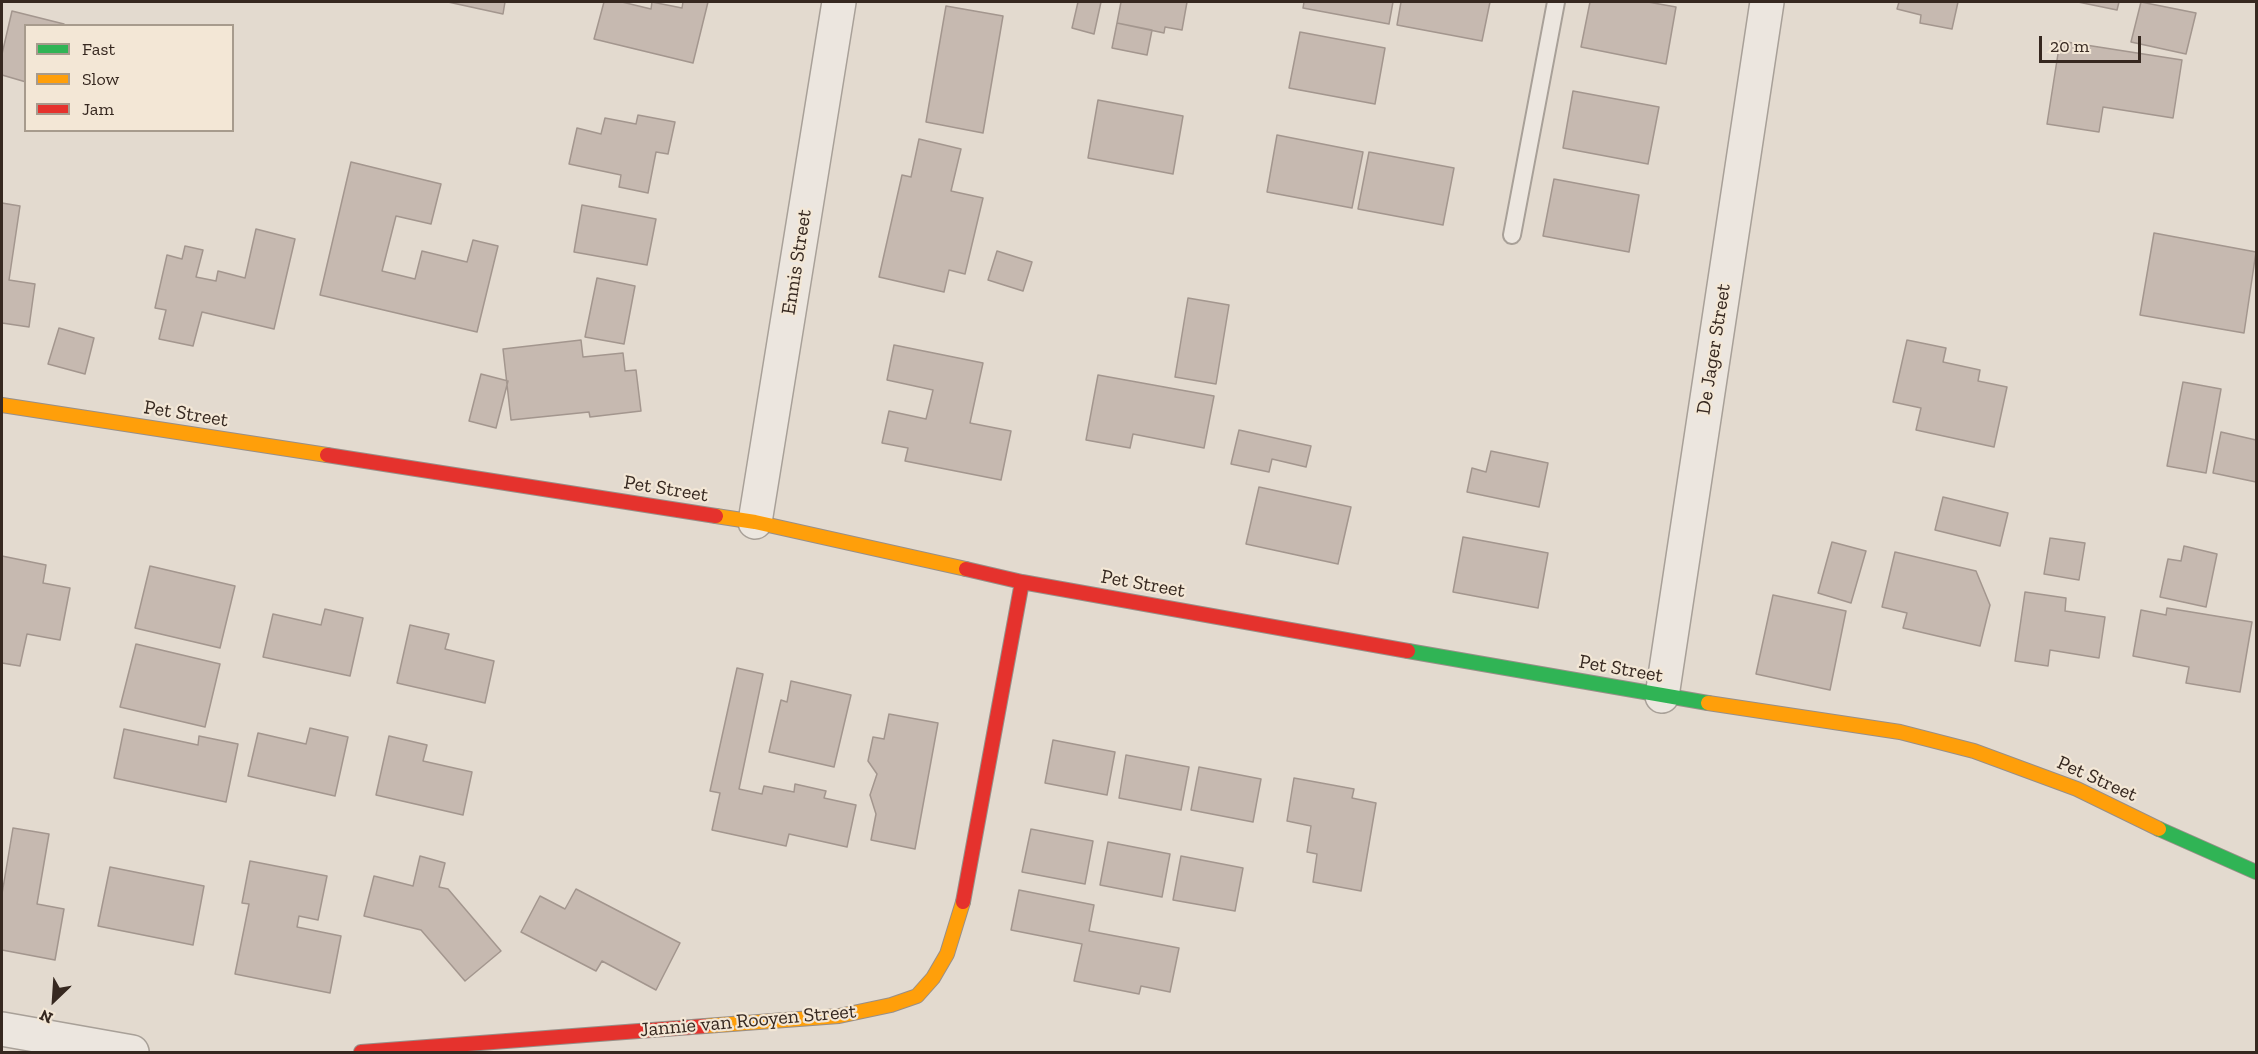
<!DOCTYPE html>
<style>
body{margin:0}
#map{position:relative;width:2258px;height:1054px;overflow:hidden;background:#e3dacf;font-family:"Zilla Slab",serif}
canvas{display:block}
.frame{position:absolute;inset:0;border:3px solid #362820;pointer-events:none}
.legend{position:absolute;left:24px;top:24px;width:210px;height:108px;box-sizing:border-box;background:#f3e7d6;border:2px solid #a79b8d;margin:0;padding:8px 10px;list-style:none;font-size:18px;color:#362820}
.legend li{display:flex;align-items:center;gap:12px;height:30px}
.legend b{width:30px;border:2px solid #a79b8d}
.north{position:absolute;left:24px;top:970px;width:60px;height:60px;-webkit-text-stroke:4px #f3e7d6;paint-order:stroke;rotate:205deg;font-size:16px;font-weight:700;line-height:24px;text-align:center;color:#362820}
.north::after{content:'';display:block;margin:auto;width:21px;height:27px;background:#362820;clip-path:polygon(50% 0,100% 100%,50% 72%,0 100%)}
.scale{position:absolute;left:2039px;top:36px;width:102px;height:27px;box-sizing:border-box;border:3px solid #362820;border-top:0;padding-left:8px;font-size:18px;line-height:21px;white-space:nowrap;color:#362820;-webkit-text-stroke:4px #f3e7d6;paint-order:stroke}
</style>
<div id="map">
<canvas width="2258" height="1054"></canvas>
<div class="frame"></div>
<ul class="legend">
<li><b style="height:8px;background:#30b455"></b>Fast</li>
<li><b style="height:8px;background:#ff9f0a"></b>Slow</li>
<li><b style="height:8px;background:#e5322d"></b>Jam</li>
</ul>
<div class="north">N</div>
<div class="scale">20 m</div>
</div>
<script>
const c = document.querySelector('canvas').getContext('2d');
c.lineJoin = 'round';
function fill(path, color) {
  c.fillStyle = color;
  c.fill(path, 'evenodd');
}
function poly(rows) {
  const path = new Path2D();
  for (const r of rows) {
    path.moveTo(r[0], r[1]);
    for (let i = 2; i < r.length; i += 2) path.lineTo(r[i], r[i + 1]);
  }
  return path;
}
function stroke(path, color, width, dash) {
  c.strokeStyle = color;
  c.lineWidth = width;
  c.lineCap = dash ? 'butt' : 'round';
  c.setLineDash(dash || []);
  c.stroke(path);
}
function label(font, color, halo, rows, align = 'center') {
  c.font = font + ' "Zilla Slab",serif';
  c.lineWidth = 4.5;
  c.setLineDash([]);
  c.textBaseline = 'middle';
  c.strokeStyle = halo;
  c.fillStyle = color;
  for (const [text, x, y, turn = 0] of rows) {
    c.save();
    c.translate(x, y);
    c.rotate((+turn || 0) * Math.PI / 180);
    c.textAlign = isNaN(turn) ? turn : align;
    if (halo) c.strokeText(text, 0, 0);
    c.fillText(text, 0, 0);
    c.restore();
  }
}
const building = poly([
 [448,2,505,2,503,14,448,2],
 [604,2,622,2,651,9,652,2,682,8,683,2,708,2,693,63,594,39,604,2],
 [1078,2,1101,2,1094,34,1072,28,1078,2],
 [1121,2,1187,2,1182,30,1165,27,1164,33,1117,23,1121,2],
 [1304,2,1393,2,1389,24,1303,8,1304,2],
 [1401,2,1490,2,1482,41,1397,25,1401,2],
 [1590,2,1648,2,1676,7,1666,64,1581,47,1590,2],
 [1899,2,1958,2,1952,29,1920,23,1921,15,1897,9,1899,2],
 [2078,2,2119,2,2117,10,2078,2],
 [2141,2,2196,13,2186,54,2131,42,2141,2],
 [946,6,1003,16,983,133,926,122,946,6],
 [12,11,64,24,64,26,26,26,26,82,2,75,2,54,12,11],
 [1117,23,1152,30,1147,55,1112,48,1117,23],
 [1300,32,1385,48,1375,104,1289,88,1300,32],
 [2060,41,2182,60,2173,118,2103,107,2099,132,2047,124,2060,41],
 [1573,91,1659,107,1648,164,1563,148,1573,91],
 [1098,100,1183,116,1173,174,1088,158,1098,100],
 [638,115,675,122,668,154,656,152,648,193,619,187,621,175,569,164,577,128,601,134,605,118,636,124,638,115],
 [1277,135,1363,152,1352,208,1267,192,1277,135],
 [919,139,961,149,951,191,983,198,965,274,949,270,944,292,879,277,902,175,911,177,919,139],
 [1369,152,1454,168,1443,225,1358,209,1369,152],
 [351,162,441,184,431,224,396,216,382,271,415,279,422,251,467,262,473,240,498,246,477,332,320,295,351,162],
 [1554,179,1639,195,1629,252,1543,236,1554,179],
 [2,203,20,206,9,280,35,284,29,327,2,323,2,203],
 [582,205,656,219,647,265,574,252,582,205],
 [256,229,295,239,274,329,202,312,193,346,159,339,166,310,155,308,167,255,182,259,185,246,203,250,196,277,216,281,218,271,245,278,256,229],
 [2154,233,2256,252,2244,333,2140,315,2154,233],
 [997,251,1032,262,1023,291,988,280,997,251],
 [597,278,635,286,624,344,585,337,597,278],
 [1188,298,1229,305,1216,384,1175,377,1188,298],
 [59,328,94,338,85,374,48,364,59,328],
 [581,340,583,357,623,353,625,371,636,370,641,411,590,417,589,412,511,420,503,349,581,340],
 [1907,340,1946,348,1943,362,1980,370,1978,381,2007,387,1994,447,1916,430,1921,408,1893,402,1907,340],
 [894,345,983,363,970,423,1011,431,1001,480,905,461,908,448,882,443,889,411,926,419,933,390,887,380,894,345],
 [481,374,508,381,496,428,469,421,481,374],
 [1098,375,1214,396,1204,448,1133,434,1130,448,1086,440,1098,375],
 [2183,382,2221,389,2206,473,2167,466,2183,382],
 [1239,430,1311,446,1306,467,1272,459,1269,472,1231,464,1239,430],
 [2221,432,2256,440,2256,482,2213,473,2221,432],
 [1491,451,1548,463,1539,507,1467,492,1472,468,1486,472,1491,451],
 [1259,487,1351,507,1338,564,1246,544,1259,487],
 [1943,497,2008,513,2000,546,1935,530,1943,497],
 [1463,537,1548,553,1538,608,1453,592,1463,537],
 [2050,538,2085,543,2079,580,2044,574,2050,538],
 [1832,542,1866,551,1851,603,1818,593,1832,542],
 [2184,546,2217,554,2206,607,2160,597,2168,559,2181,561,2184,546],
 [1895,552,1976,571,1990,605,1980,646,1903,628,1907,613,1882,607,1895,552],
 [2,556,46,565,43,583,70,588,60,640,27,634,20,666,2,663,2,556],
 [150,566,235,586,220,648,135,628,150,566],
 [2025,592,2066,598,2065,611,2105,617,2099,658,2050,650,2048,666,2015,661,2025,592],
 [1773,595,1846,611,1830,690,1756,674,1773,595],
 [2167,608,2252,622,2240,692,2186,683,2189,667,2133,656,2141,610,2166,615,2167,608],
 [325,609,363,618,350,676,263,657,273,614,321,625,325,609],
 [410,625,449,634,445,649,494,661,485,703,397,683,410,625],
 [136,644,220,664,205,727,120,707,136,644],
 [737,668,763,674,739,789,762,794,764,786,794,792,795,784,826,791,824,798,856,805,847,847,789,834,786,846,712,830,720,793,710,791,737,668],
 [791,681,851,695,834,767,769,752,781,700,787,702,791,681],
 [889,714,938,723,915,849,871,840,876,814,870,795,877,774,868,761,873,737,884,739,889,714],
 [310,728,348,737,335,796,248,776,258,733,306,744,310,728],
 [124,729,198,745,199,736,238,744,226,802,114,778,124,729],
 [389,736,427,745,423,761,472,772,463,815,376,795,389,736],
 [1053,740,1115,752,1107,795,1045,783,1053,740],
 [1126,755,1189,767,1181,810,1119,798,1126,755],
 [1199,767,1261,779,1253,822,1191,810,1199,767],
 [1294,778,1354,789,1352,798,1376,803,1361,891,1313,882,1317,854,1307,852,1311,826,1287,821,1294,778],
 [13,828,49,834,37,904,64,909,55,960,2,950,2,894,13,828],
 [1031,829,1093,841,1085,884,1022,872,1031,829],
 [1108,842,1170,854,1162,897,1100,885,1108,842],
 [420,856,445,863,439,887,448,889,501,951,465,981,421,930,364,916,374,876,413,886,420,856],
 [1181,856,1243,868,1235,911,1173,900,1181,856],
 [250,861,327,876,318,920,299,916,297,927,341,936,330,993,235,974,249,904,242,903,250,861],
 [110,867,204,886,193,945,98,926,110,867],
 [576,889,680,943,656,990,602,961,596,971,521,932,540,896,565,909,576,889],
 [1019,890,1094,905,1089,931,1179,948,1170,992,1141,986,1139,994,1074,981,1082,944,1011,930,1019,890]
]);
const lane = poly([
 [1512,235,1556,2]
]);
const street = poly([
 [755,522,839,2],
 [1662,696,1767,2],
 [2,1029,132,1052]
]);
const fast = poly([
 [1408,651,1708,703],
 [2159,829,2256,872]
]);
const slow = poly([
 [2,405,327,455],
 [716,516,755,522,966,569],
 [1708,703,1900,732,1974,751,2077,789,2159,829],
 [705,1026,839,1016,891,1005,917,996,933,978,947,954,963,902]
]);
const jam = poly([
 [327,455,716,516],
 [966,569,1022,582,1408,651],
 [963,902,1022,582],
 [361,1052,705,1026]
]);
const streetNames = [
 ["Ennis Street",797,262,-81],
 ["De Jager Street",1714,349,-81],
 ["Pet Street",186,414,9],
 ["Pet Street",666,489,9],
 ["Pet Street",1143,584,10],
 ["Pet Street",1621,669,10],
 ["Pet Street",2097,779,24],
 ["Jannie van Rooyen Street",748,1021,-5]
];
fill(building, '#c6b9b0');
stroke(building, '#a3968e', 1.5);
stroke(lane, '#a8a098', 20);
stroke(street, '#a8a098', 36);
stroke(fast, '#988f88', 16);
stroke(slow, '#988f88', 16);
stroke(jam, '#988f88', 16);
stroke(lane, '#ece6df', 16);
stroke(street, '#ece6df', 33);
stroke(fast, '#30b455', 14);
stroke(slow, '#ff9f0a', 14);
stroke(jam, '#e5322d', 14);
label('20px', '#362820', '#f3e7d6', streetNames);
</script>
